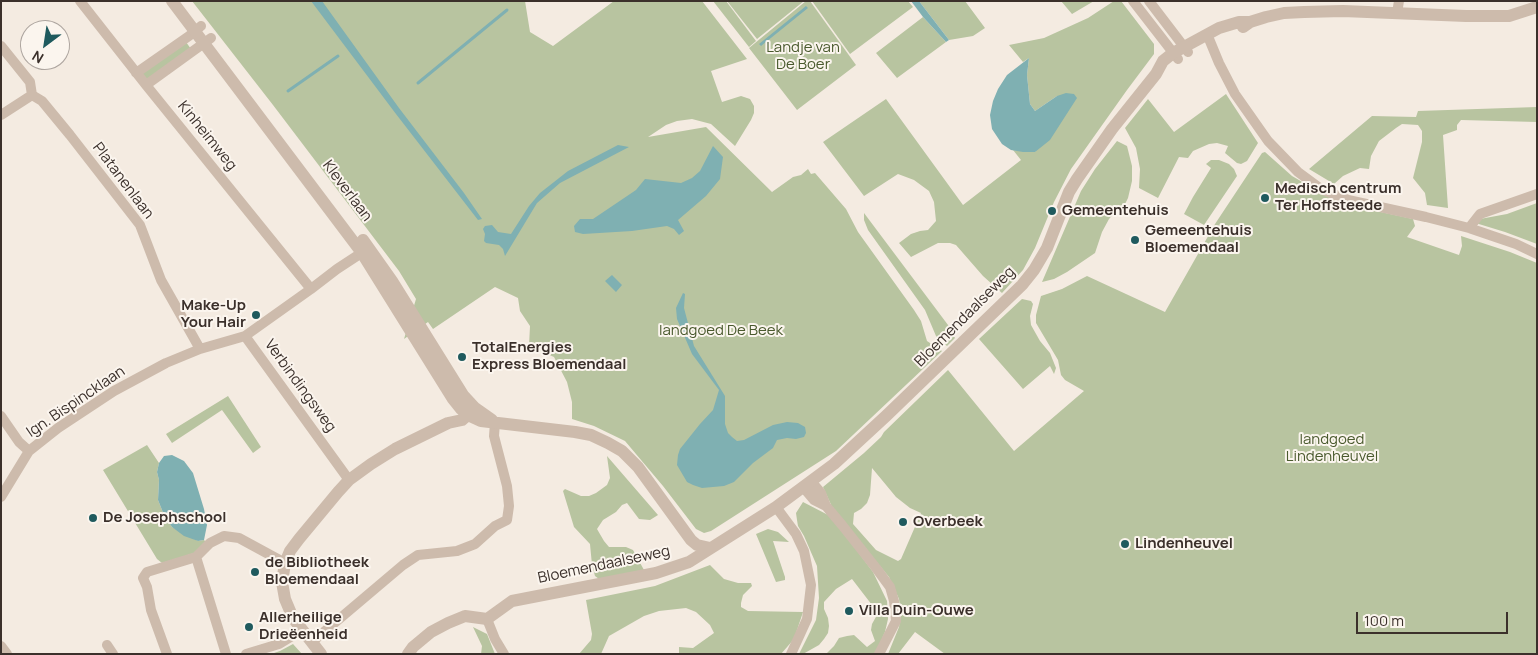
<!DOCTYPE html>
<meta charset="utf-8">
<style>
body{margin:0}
#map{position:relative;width:1538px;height:655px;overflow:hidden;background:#f4ebe1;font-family:Manrope,sans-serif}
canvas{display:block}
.frame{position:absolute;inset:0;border:2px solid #3b302b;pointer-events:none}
.north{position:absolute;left:20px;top:20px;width:50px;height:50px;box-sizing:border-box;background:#fbf5ee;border:1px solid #aea6a0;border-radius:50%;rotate:211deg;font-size:14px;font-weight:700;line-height:20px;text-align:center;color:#3b302b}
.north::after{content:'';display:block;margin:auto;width:18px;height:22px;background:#1f5a5e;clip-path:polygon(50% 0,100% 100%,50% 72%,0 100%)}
.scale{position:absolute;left:1356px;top:612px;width:152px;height:22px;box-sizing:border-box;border:2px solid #3b302b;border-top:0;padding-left:6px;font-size:15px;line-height:18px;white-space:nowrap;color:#3b302b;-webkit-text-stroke:4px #fbf5ee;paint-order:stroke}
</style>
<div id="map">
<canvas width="1538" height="655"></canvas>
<div class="frame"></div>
<div class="north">N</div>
<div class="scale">100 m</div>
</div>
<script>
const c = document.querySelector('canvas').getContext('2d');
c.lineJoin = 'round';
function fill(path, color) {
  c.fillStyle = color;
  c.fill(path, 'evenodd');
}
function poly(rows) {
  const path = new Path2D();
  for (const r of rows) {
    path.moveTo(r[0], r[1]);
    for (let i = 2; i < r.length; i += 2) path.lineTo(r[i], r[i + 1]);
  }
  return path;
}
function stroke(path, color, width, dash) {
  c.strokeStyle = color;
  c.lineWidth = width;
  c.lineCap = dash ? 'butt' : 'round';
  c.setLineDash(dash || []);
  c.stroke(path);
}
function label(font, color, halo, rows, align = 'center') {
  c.font = font + ' Manrope,sans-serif';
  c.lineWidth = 4;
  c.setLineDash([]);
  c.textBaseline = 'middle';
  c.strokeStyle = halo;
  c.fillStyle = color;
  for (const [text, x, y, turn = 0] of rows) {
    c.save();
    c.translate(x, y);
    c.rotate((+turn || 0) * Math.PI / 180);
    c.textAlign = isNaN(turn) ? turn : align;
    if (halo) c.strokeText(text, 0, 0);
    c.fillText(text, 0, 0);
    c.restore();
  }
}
const green = poly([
 [192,1,525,1,530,32,553,46,614,1,702,1,747,59,711,71,722,102,741,96,750,99,754,106,754,113,751,120,735,146,711,124,692,119,677,121,666,125,648,137,706,127,772,192,793,177,801,175,808,169,811,174,815,173,846,209,858,232,914,310,921,321,927,341,942,351,836,451,711,531,704,533,696,529,663,486,625,441,594,426,572,419,572,402,567,382,554,357,529,346,530,326,520,311,518,298,495,287,433,329,428,322,404,339,416,299,399,271,273,105],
 [713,1,726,1,756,41,749,47],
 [727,1,804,1,757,39],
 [806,1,810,1,856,65,797,110,749,48],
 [812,1,908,1,913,7,850,54],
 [919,1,965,1,985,28,973,36,949,40],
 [1061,1,1094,1,1072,14],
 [1114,1,1121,1,1154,44,1154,54,1127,90,1071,169,1054,202,1035,248,1023,270,1002,293,983,276,956,245,950,243,938,243,911,257,899,243,911,234,920,231,928,230,936,221,934,202,929,191,914,180,898,174,864,196,823,142,886,99,963,205,1021,160,1013,150,1035,152,1057,96,1035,111,1030,104,1027,75,1029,58,1023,62,1009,45,1044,38,1088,18],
 [923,17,946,42,897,78,876,53],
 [186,42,191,49,147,80,140,73],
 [1226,94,1258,143,1247,161,1241,164,1237,163,1225,153,1228,146,1217,143,1209,144,1193,151,1188,158,1179,157,1158,198,1139,188,1140,169,1136,148,1125,128,1148,99,1174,132],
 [1537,107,1537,122,1461,120,1457,125,1457,130,1443,135,1448,208,1427,205,1425,193,1413,178,1422,142,1422,131,1418,125,1402,124,1396,128,1379,141,1371,156,1369,169,1360,168,1343,176,1334,184,1309,169,1372,116,1416,117,1418,111],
 [1117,141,1127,146,1132,166,1132,181,1128,198,1123,208,1117,210,1109,219,1102,232,1095,253,1067,272,1054,279,1042,282,1081,191,1095,169],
 [1265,152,1292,176,1323,194,1344,204,1413,219,1415,226,1407,237,1459,255,1462,246,1461,236,1510,252,1537,263,1537,654,945,654,915,632,898,654,888,654,899,627,901,614,899,599,889,577,833,509,823,487,864,453,881,437,884,432,948,370,1014,451,1084,391,1065,380,1061,375,1058,360,1036,323,1036,315,1041,296,1062,289,1087,276,1165,312,1215,224,1262,153],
 [872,468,896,497,910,508,921,513,901,559,898,561,876,550,853,524,854,513,861,509,867,503,870,495],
 [1211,160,1219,160,1229,164,1234,169,1237,176,1204,225,1184,214,1193,197,1211,168,1206,164],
 [1537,203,1537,244,1505,232,1469,221,1507,214],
 [864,213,948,325,955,338,947,346,936,336,925,310,868,230,864,220],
 [1022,299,1031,301,1033,304,1030,316,1031,325,1040,341,1050,353,1056,368,1054,374,1050,366,1023,389,979,339],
 [228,396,261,447,253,453,222,410,172,443,166,434],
 [147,445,159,463,157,472,159,480,158,500,164,515,172,527,198,541,204,540,207,543,201,551,162,563,157,559,103,470],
 [607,456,658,515,650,520,639,519,627,503,622,505,616,512,603,520,597,529,604,541,609,547,626,547,633,550,644,570,599,579,595,576,592,565,590,544,574,527,563,491,565,489,581,496,589,496,596,493,607,485,610,478],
 [803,502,832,517,873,572,887,601,888,619,885,632,875,654,826,654,834,646,839,638,847,636,854,635,867,647,875,641,871,630,872,624,877,615,872,605,852,579,836,589,824,602,824,609,828,618,829,626,828,633,824,639,819,645,803,654,799,654,816,620,819,598,817,566,804,536,798,526,797,520,796,513],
 [768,529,778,532,789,542,773,541,785,577,785,580,776,582,756,534],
 [710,565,724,579,738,583,751,583,752,586,743,595,741,603,741,607,748,611,803,612,794,639,781,654,679,654,679,647,693,648,714,633,710,625,696,612,686,608,659,611,644,616,609,636,601,654,579,654,591,640,592,634,586,600,655,586],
 [473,627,487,634,495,654,481,654,482,646],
 [293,644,302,654,271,654,280,651]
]);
const water = poly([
 [311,1,322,1,399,108,464,193,482,219,478,220,396,114],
 [911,1,919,1,949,40,946,42,923,17],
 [806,6,808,8,761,46,759,44],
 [1029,58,1027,75,1030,104,1035,111,1057,96,1066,93,1074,94,1077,98,1050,140,1035,152,1023,152,1011,150,1002,144,992,129,990,115,993,101,998,89,1007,75],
 [618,145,629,147,560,183,537,203,505,256,503,249,499,245,486,243,484,241,485,234,483,229,485,226,492,225,498,232,511,234,529,206,540,193,568,171],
 [713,146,723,157,720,179,706,196,678,220,684,231,679,235,674,229,667,226,632,231,583,234,575,232,574,226,580,219,593,219,636,190,645,179,681,183,692,178,700,171],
 [612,275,622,285,616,292,605,281],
 [683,293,685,294,684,308,694,346,725,396,725,424,728,433,732,437,737,441,744,440,773,425,787,422,798,423,805,427,806,433,804,437,796,439,787,438,777,440,773,448,753,463,734,482,724,486,702,488,693,485,687,482,677,465,678,455,680,449,700,424,713,410,719,390,692,354,677,319,676,308],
 [172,455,184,461,193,473,204,509,207,525,204,540,198,541,184,536,172,527,164,515,158,500,159,480,157,472,159,463,164,456]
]);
const stream = poly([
 [418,83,507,10],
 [288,91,338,56]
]);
const minor = poly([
 [80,1,146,85,311,289],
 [1133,1,1178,59],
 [1149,1,1188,52],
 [1397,13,1399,1],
 [1207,34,1219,63,1235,94,1268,141,1298,172,1321,189,1348,200,1426,217,1469,228,1516,244,1537,254],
 [1,46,30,82,32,95,42,101,70,135,140,225,161,280,200,349],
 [136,73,189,36,201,26],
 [146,85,211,38],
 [1,115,32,95],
 [1469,228,1480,214,1537,194],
 [245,336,349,480],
 [1,416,19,442,29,451],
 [811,481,821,493,826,506],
 [803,487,814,500,826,506,842,525,876,568,890,587,894,601,896,621,879,654],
 [1,497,29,451,58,428,114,391,166,363,200,349,245,336,311,289,337,269,366,250],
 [776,507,796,534,804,551,811,585,807,619,791,654],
 [196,557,226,654],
 [487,619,495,639,504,654],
 [312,642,403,565,418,555,457,551,475,544,495,526,507,520,509,506,507,486,494,436,495,422],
 [107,645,113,654],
 [1,646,7,654],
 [167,654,151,610,147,587,143,578,147,572,196,557,210,543,224,536,239,538,285,563],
 [246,654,279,644,302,630]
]);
const tertiary = poly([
 [172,1,362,253,453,399,461,409,468,415,481,421,575,432,591,435,608,443,622,451,638,467,691,540,697,545,710,548],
 [1243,27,1250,22,1266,17,1284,13,1304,12,1343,11,1466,16,1509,16,1537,7],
 [363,240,392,281,463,395,475,408,492,420],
 [321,654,293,618,285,599,282,582,285,563,290,551,299,539,338,492,349,480,371,464,395,449,448,423,462,420,472,411],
 [408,654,413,647,431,632,448,623,465,616,487,619,512,601,656,573,689,562,776,507,834,464,886,416,1022,285,1034,270,1047,248,1069,192,1077,179,1112,129,1156,74,1163,61,1173,53,1219,28,1239,22,1250,22]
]);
const markers = [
 [1265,198,5,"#1f5a5e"],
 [1052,211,5,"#1f5a5e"],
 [1135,240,5,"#1f5a5e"],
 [256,315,5,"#1f5a5e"],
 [462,357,5,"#1f5a5e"],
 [93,518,5,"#1f5a5e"],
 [903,522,5,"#1f5a5e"],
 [1125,544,5,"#1f5a5e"],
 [255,572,5,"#1f5a5e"],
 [849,611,5,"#1f5a5e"],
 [249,627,5,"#1f5a5e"]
];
const parkNames = [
 ["Landje van",803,48],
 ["De Boer",803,65],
 ["landgoed De Beek",721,331],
 ["landgoed",1332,440],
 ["Lindenheuvel",1332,457]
];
const streetNames = [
 ["Kinheimweg",207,136,51],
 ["Platanenlaan",123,181,53],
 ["Kleverlaan",347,191,53],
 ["Bloemendaalseweg",965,317,-45],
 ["Verbindingsweg",300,386,54],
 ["Ign. Bispincklaan",76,402,-34],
 ["Bloemendaalseweg",604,565,-12]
];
const poiNames = [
 ["Medisch centrum",1275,189],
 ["Ter Hoffsteede",1275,206],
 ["Gemeentehuis",1062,211],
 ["Gemeentehuis",1145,231],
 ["Bloemendaal",1145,248],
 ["Make-Up",246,306,"right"],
 ["Your Hair",246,323,"right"],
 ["TotalEnergies",472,348],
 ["Express Bloemendaal",472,365],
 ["De Josephschool",103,518],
 ["Overbeek",913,522],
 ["Lindenheuvel",1135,544],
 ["de Bibliotheek",265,563],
 ["Bloemendaal",265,580],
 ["Villa Duin-Ouwe",859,611],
 ["Allerheilige",259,618],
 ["Drieëenheid",259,635]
];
fill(green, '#b8c4a0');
fill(water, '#7fb0b2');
stroke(stream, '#7fb0b2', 3);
stroke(minor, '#cdbbac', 10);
stroke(tertiary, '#cdbbac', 12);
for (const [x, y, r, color] of markers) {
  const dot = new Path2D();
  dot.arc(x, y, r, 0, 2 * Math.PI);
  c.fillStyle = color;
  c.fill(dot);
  stroke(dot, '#fbf5ee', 2);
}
label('15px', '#4a5a2e', '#fbf5ee', parkNames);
label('15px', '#3b302b', '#fbf5ee', streetNames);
label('bold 15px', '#3b302b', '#fbf5ee', poiNames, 'left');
</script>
